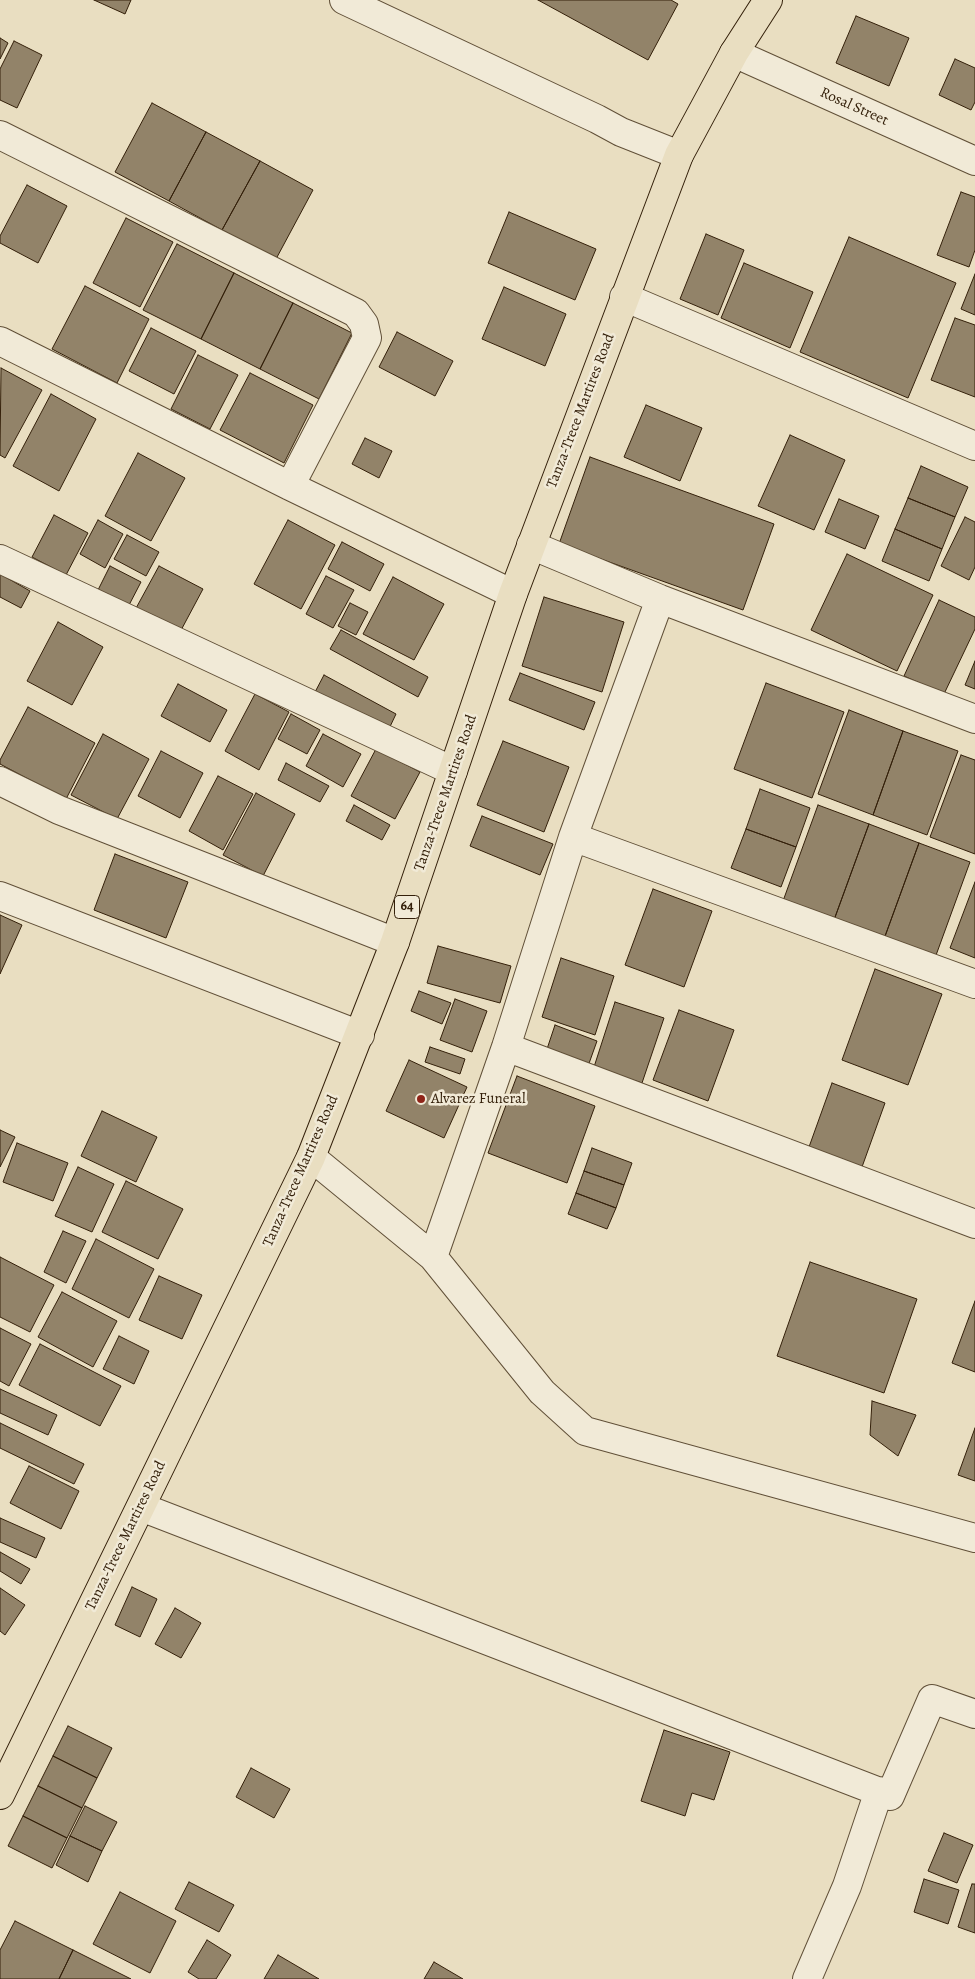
<!DOCTYPE html>
<style>
body{margin:0}
canvas{display:block;background:#e9dec1}
</style>
<canvas width="975" height="1979"></canvas>
<script>
const c = document.querySelector('canvas').getContext('2d');
c.lineJoin = 'round';
function fill(path, color) {
  c.fillStyle = color;
  c.fill(path, 'evenodd');
}
function poly(rows) {
  const path = new Path2D();
  for (const r of rows) {
    path.moveTo(r[0], r[1]);
    for (let i = 2; i < r.length; i += 2) path.lineTo(r[i], r[i + 1]);
  }
  return path;
}
function stroke(path, color, width, dash) {
  c.strokeStyle = color;
  c.lineWidth = width;
  c.lineCap = dash ? 'butt' : 'round';
  c.setLineDash(dash || []);
  c.stroke(path);
}
function label(font, color, halo, rows, align = 'center') {
  c.font = font + ' Alegreya,serif';
  c.lineWidth = 5;
  c.setLineDash([]);
  c.textBaseline = 'middle';
  c.strokeStyle = halo;
  c.fillStyle = color;
  for (const [text, x, y, turn = 0] of rows) {
    c.save();
    c.translate(x, y);
    c.rotate((+turn || 0) * Math.PI / 180);
    c.textAlign = isNaN(turn) ? turn : align;
    if (halo) c.strokeText(text, 0, 0);
    c.fillText(text, 0, 0);
    c.restore();
  }
}
const building = poly([
 [94,0,131,0,125,14,94,0],
 [538,0,671,0,678,4,648,60,538,0],
 [856,16,909,38,889,86,836,63,856,16],
 [0,38,8,43,0,59,0,38],
 [14,41,42,55,17,108,0,100,0,69,14,41],
 [955,59,975,68,975,102,971,110,939,95,955,59],
 [152,103,206,132,169,201,115,172,152,103],
 [206,132,260,161,222,230,169,201,206,132],
 [260,161,313,190,276,259,222,230,260,161],
 [27,185,67,206,38,263,0,243,0,236,27,185],
 [961,192,975,197,975,250,969,267,937,255,961,192],
 [509,212,596,249,575,300,488,263,509,212],
 [126,218,173,242,140,307,93,283,126,218],
 [706,234,744,250,718,315,680,299,706,234],
 [849,237,956,283,908,398,800,352,849,237],
 [177,244,234,273,201,339,143,310,177,244],
 [744,263,813,292,790,348,721,318,744,263],
 [234,273,293,303,260,369,201,339,234,273],
 [975,274,975,315,961,309,975,274],
 [85,286,149,319,117,383,52,349,85,286],
 [504,287,566,314,545,366,482,339,504,287],
 [293,303,352,333,319,399,260,369,293,303],
 [955,318,975,325,975,397,931,380,955,318],
 [151,328,196,351,174,394,129,371,151,328],
 [397,332,453,361,435,396,379,367,397,332],
 [198,355,238,375,210,429,171,409,198,355],
 [1,368,42,390,5,458,0,455,1,368],
 [250,373,313,405,284,463,220,430,250,373],
 [51,394,96,419,59,491,13,466,51,394],
 [646,405,702,428,680,481,624,457,646,405],
 [790,435,845,460,814,530,758,506,790,435],
 [365,438,392,451,379,478,352,464,365,438],
 [138,453,185,478,151,541,105,516,138,453],
 [590,457,774,524,743,610,559,544,590,457],
 [921,466,968,487,955,517,908,498,921,466],
 [908,498,955,517,942,549,895,529,908,498],
 [839,499,879,516,865,549,825,532,839,499],
 [54,515,88,533,66,575,32,557,54,515],
 [965,517,975,522,975,567,969,580,941,566,965,517],
 [98,520,123,534,105,568,80,554,98,520],
 [288,520,335,545,301,609,254,584,288,520],
 [895,529,942,549,929,581,882,561,895,529],
 [127,535,159,552,146,576,114,559,127,535],
 [342,542,384,564,370,591,328,569,342,542],
 [847,554,933,595,897,671,811,630,847,554],
 [110,566,141,582,128,607,98,590,110,566],
 [159,566,203,589,179,634,135,610,159,566],
 [0,574,30,591,21,608,0,597,0,574],
 [326,576,354,590,333,628,306,614,326,576],
 [393,577,444,604,414,660,363,634,393,577],
 [544,597,624,622,602,692,522,666,544,597],
 [939,600,975,617,975,629,944,694,904,676,939,600],
 [350,603,368,612,356,635,338,626,350,603],
 [58,622,103,647,72,705,27,681,58,622],
 [341,630,428,677,418,697,330,649,341,630],
 [975,661,975,689,965,685,975,661],
 [520,673,595,702,584,730,509,700,520,673],
 [324,675,396,714,387,733,314,694,324,675],
 [766,683,844,712,812,798,734,769,766,683],
 [178,684,227,710,210,742,161,716,178,684],
 [255,694,289,712,259,770,225,751,255,694],
 [28,707,95,743,66,799,0,764,0,760,28,707],
 [849,710,903,731,873,815,818,794,849,710],
 [291,714,320,730,307,754,278,739,291,714],
 [903,731,958,751,927,835,873,815,903,731],
 [103,734,149,759,117,819,71,795,103,734],
 [323,734,361,754,343,787,306,766,323,734],
 [503,741,569,767,544,832,477,805,503,741],
 [376,749,420,772,395,819,351,796,376,749],
 [161,751,203,773,180,818,138,796,161,751],
 [961,755,975,760,975,854,930,837,961,755],
 [286,763,329,786,320,802,278,780,286,763],
 [218,776,253,794,223,850,189,831,218,776],
 [760,789,810,808,796,847,746,829,760,789],
 [256,793,295,814,263,876,223,855,256,793],
 [354,805,390,825,382,840,346,821,354,805],
 [818,805,869,824,834,920,783,901,818,805],
 [482,816,553,844,540,875,470,846,482,816],
 [869,824,919,843,884,939,834,920,869,824],
 [746,829,796,847,781,887,731,868,746,829],
 [919,843,970,862,935,958,884,939,919,843],
 [115,854,188,882,166,938,94,910,115,854],
 [975,882,975,958,950,948,975,882],
 [653,889,712,911,684,987,625,965,653,889],
 [0,915,22,925,0,974,0,915],
 [438,946,511,966,500,1003,427,983,438,946],
 [561,958,614,976,595,1035,542,1017,561,958],
 [875,969,942,994,908,1085,842,1060,875,969],
 [419,991,451,1003,442,1024,411,1011,419,991],
 [455,999,487,1011,472,1052,440,1040,455,999],
 [615,1002,664,1018,642,1083,594,1067,615,1002],
 [679,1010,734,1030,708,1101,653,1080,679,1010],
 [555,1025,597,1041,587,1069,545,1055,555,1025],
 [430,1047,465,1059,460,1074,425,1062,430,1047],
 [409,1060,467,1087,444,1138,386,1111,409,1060],
 [517,1076,595,1106,567,1183,488,1153,517,1076],
 [832,1083,885,1103,862,1167,809,1147,832,1083],
 [102,1111,157,1137,136,1182,81,1156,102,1111],
 [0,1130,15,1137,0,1167,0,1130],
 [17,1143,68,1163,53,1201,3,1182,17,1143],
 [592,1148,632,1163,624,1185,584,1171,592,1148],
 [78,1167,114,1184,92,1232,55,1216,78,1167],
 [584,1171,624,1185,616,1208,576,1193,584,1171],
 [126,1181,183,1209,158,1259,102,1232,126,1181],
 [576,1193,616,1208,607,1229,568,1214,576,1193],
 [63,1231,86,1241,66,1283,44,1272,63,1231],
 [96,1239,154,1269,129,1318,72,1289,96,1239],
 [0,1257,54,1285,30,1332,0,1317,0,1257],
 [810,1262,917,1299,884,1393,777,1356,810,1262],
 [159,1276,202,1295,182,1339,139,1320,159,1276],
 [62,1292,117,1321,93,1367,38,1337,62,1292],
 [975,1301,975,1372,952,1363,975,1301],
 [0,1328,31,1344,9,1386,0,1381,0,1328],
 [119,1336,149,1351,134,1384,103,1369,119,1336],
 [40,1344,121,1386,100,1426,19,1385,40,1344],
 [0,1389,57,1415,48,1435,0,1413,0,1389],
 [872,1401,916,1415,898,1456,870,1435,872,1401],
 [0,1423,84,1464,74,1484,0,1448,0,1423],
 [975,1428,975,1481,958,1475,975,1428],
 [29,1466,79,1491,61,1529,10,1503,29,1466],
 [0,1518,45,1538,36,1558,0,1542,0,1518],
 [0,1552,30,1569,21,1584,0,1571,0,1552],
 [132,1587,157,1599,140,1637,115,1625,132,1587],
 [0,1588,25,1605,5,1635,0,1631,0,1588],
 [175,1608,201,1623,181,1658,155,1644,175,1608],
 [68,1726,112,1748,97,1778,53,1756,68,1726],
 [664,1730,730,1752,714,1800,692,1793,685,1816,641,1801,664,1730],
 [53,1756,97,1778,82,1808,38,1786,53,1756],
 [251,1768,290,1789,274,1818,236,1797,251,1768],
 [38,1786,82,1808,67,1838,23,1816,38,1786],
 [85,1806,117,1822,102,1851,70,1836,85,1806],
 [23,1816,67,1838,52,1868,8,1846,23,1816],
 [944,1833,973,1845,957,1883,928,1871,944,1833],
 [70,1836,102,1851,88,1882,56,1865,70,1836],
 [924,1879,959,1890,948,1924,914,1912,924,1879],
 [189,1882,234,1905,219,1932,175,1909,189,1882],
 [972,1884,975,1884,975,1933,958,1927,972,1884],
 [120,1892,176,1921,150,1973,93,1944,120,1892],
 [15,1921,73,1950,59,1979,0,1979,0,1950,15,1921],
 [207,1940,231,1955,216,1979,199,1979,188,1972,207,1940],
 [73,1950,131,1979,59,1979,73,1950],
 [278,1955,319,1979,264,1979,278,1955],
 [434,1962,463,1979,424,1979,434,1962]
]);
const minor = poly([
 [344,0,597,119,621,132,679,155],
 [734,53,975,161],
 [0,135,356,313,364,324,367,338,290,486],
 [624,297,975,446],
 [0,341,290,486,513,594],
 [531,545,660,599,975,719],
 [0,559,453,771],
 [0,781,59,810,395,942],
 [573,837,975,984],
 [0,896,360,1035],
 [506,1047,975,1224],
 [311,1157,433,1257,542,1392,585,1431,975,1538],
 [433,1257,506,1047,573,837,660,599],
 [141,1507,890,1796,932,1699,975,1714],
 [807,1979,847,1886,879,1791]
]);
const major = poly([
 [0,1795,311,1157,395,942,513,594,679,155,734,53,768,0]
]);
const markers = [
 [421,1099,5,"#8f2418"]
];
const shields = [
 [407,907,25]
];
const shieldNames = [
 ["64",407,907]
];
const streetNames = [
 ["Rosal Street",854,107,24],
 ["Tanza-Trece Martires Road",581,411,-69],
 ["Tanza-Trece Martires Road",446,793,-71],
 ["Tanza-Trece Martires Road",301,1171,-66],
 ["Tanza-Trece Martires Road",126,1536,-64]
];
const poiNames = [
 ["Alvarez Funeral",431,1099]
];
fill(building, '#928369');
stroke(building, '#34200a', 1);
stroke(minor, '#615038', 30);
stroke(major, '#34200a', 30);
stroke(minor, '#f1ead7', 28);
stroke(major, '#e9dec1', 28);
for (const [x, y, r, color] of markers) {
  const dot = new Path2D();
  dot.arc(x, y, r, 0, 2 * Math.PI);
  c.fillStyle = color;
  c.fill(dot);
  stroke(dot, '#f1ead7', 2);
}
for (const [x, y, w] of shields) {
  const box = new Path2D();
  box.roundRect(x - w / 2, y - 11.5, w, 23, 4);
  c.fillStyle = '#f1ead7';
  c.fill(box);
  stroke(box, '#34200a', 1);
}
label('bold 14px', '#34200a', null, shieldNames);
label('15px', '#34200a', '#f1ead7', streetNames);
label('15px', '#34200a', '#f1ead7', poiNames, 'left');
</script>
